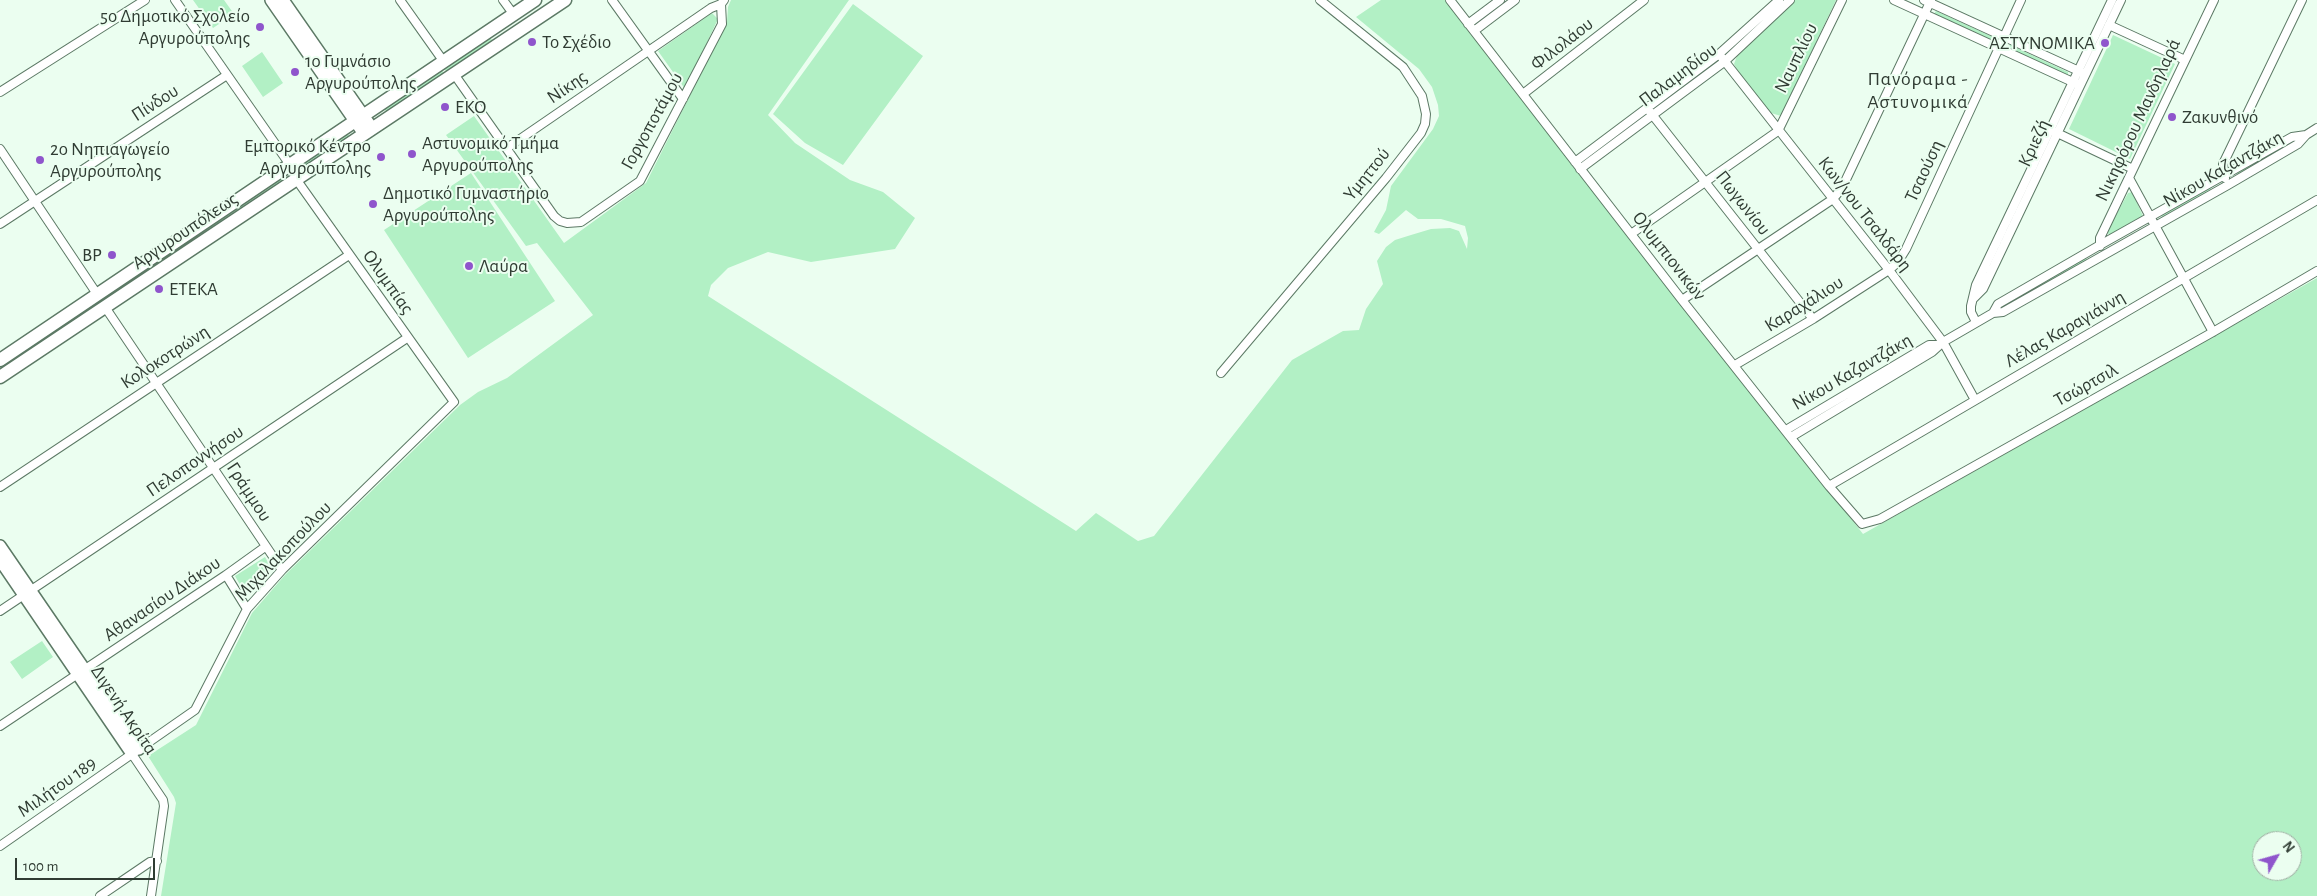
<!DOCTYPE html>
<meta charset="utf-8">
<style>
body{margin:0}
#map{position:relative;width:2317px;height:896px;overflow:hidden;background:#ebfef0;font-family:"Alegreya Sans",sans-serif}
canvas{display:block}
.north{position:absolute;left:2252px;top:831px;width:50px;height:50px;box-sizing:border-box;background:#ebfef0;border:1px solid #a0b0a4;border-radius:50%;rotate:52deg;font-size:14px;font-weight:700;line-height:20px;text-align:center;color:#303c33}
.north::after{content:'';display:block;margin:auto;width:18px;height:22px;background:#8f55cc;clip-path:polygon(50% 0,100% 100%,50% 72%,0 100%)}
.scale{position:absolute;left:15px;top:858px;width:140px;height:22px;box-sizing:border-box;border:2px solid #303c33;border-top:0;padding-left:6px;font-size:15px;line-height:18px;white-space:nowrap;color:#303c33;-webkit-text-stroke:4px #ebfef0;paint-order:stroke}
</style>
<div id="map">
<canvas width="2317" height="896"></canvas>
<div class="north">N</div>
<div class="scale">100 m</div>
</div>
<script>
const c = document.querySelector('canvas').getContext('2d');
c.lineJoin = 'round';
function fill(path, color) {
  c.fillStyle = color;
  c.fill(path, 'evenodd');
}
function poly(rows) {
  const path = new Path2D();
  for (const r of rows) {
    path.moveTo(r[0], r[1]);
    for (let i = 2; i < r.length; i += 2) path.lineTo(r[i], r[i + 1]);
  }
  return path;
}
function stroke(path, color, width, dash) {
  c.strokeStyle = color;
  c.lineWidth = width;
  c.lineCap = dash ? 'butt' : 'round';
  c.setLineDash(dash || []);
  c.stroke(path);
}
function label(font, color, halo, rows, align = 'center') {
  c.font = font + ' "Alegreya Sans",sans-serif';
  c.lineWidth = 4;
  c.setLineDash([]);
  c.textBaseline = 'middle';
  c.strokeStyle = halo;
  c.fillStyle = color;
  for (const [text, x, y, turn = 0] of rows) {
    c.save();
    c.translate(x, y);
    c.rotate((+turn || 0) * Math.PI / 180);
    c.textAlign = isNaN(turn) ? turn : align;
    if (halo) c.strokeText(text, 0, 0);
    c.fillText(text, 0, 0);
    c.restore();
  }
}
const green = poly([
 [193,0,224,0,234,14,213,28],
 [731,0,849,0,768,115,795,143,850,180,883,192,915,218,895,249,811,262,768,252,728,268,711,285,708,296,1076,531,1096,513,1138,541,1154,536,1292,360,1343,331,1359,330,1366,309,1383,284,1377,261,1386,247,1395,240,1411,235,1431,229,1450,228,1459,231,1467,249,1468,238,1465,226,1441,219,1418,219,1406,210,1379,234,1374,232,1386,210,1391,186,1433,129,1439,116,1438,105,1432,87,1419,69,1356,17,1381,0,1447,0,1863,534,2317,278,2317,896,161,896,176,803,174,797,148,756,196,725,252,613,285,575,460,405,478,392,507,378,593,315,537,243,526,246,446,135,474,116,564,243,646,183,727,22,728,7],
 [2262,841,2292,841,2292,871,2262,871],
 [1795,0,1836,0,1781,116,1771,113,1740,75,1734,64,1737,56],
 [853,4,923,56,843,165,805,143,773,114],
 [1936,11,1995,38,1995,40,1993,41,1934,14],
 [712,13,718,19,685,89,658,51],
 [2113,35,2175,64,2130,159,2069,129],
 [490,37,492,40,482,49,447,72,444,69],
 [2010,45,2068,72,2068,74,2067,75,2008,48],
 [262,52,283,83,263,97,242,66],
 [442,70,444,74,387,112,384,109],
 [347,134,350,137,292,176,290,172],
 [2296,139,2297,141,2238,175,2237,173],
 [471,173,555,301,468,358,384,230],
 [283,176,285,180,102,302,100,299],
 [2210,187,2211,189,2162,217,2161,215],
 [2132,192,2143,216,2110,236,2107,232,2128,193],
 [2086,258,2087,260,2001,309,2000,307],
 [98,301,100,304,2,369,32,345],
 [265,557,270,566,246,595,235,576],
 [42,641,53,657,22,679,10,662]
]);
const street = poly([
 [175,0,290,165],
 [400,0,444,62],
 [503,0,514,15],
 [612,0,683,99],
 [1450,0,1682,300,1829,486,1862,524,1880,519,2213,332,2317,271],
 [1894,0,2077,84],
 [1924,0,2081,72],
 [1468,24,1500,0],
 [2109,25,2185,60],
 [1474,31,1515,0],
 [1719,54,1889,270,1943,342,1975,400],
 [454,74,554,216,560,221,567,223,581,222,640,181,722,24,721,4,724,0],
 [0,92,145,0],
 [1523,94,1644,0],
 [1647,108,1813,319],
 [2053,131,2133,169],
 [507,148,711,8,721,4],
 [0,149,97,294],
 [1575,162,1719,54,1779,0],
 [1580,169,1724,62,1790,0],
 [2129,178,2213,332],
 [2225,178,2223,164,2302,0],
 [0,224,227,75],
 [1631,234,1778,131,1842,0],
 [2100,246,2100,238,2214,0],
 [1973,299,1983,289,2121,0],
 [1682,300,1833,199,1842,188,1931,0],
 [105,307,282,570],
 [1993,313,1998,304,2100,245,2292,137,2306,135,2317,128],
 [1976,322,1971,312,1971,306,1976,285,2112,0],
 [1735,365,1813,319,1889,270,1898,262,1906,249,2021,0],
 [1221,373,1386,178,1421,133,1425,124,1426,114,1422,96,1403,67,1320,0],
 [1786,430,1929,345,1937,345],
 [1791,437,1932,352,1943,342,1993,313,2003,312,2228,185,2298,144,2306,135],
 [1829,486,2317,200],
 [0,487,349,255],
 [226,575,247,609],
 [0,611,407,338],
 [0,726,226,575,265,547],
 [132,754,163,800,164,806,151,896],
 [0,846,195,710,247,609,282,570,454,402,296,179],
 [100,896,150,862,157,861]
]);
const secondary = poly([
 [271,0,364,134],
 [283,0,372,128],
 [0,546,139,749],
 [0,560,132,754]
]);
const primary = poly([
 [0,360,535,0],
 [0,377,565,0]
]);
const markers = [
 [260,27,5,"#8f55cc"],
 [532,42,5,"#8f55cc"],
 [2105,43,5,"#8f55cc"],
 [295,72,5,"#8f55cc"],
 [445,107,5,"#8f55cc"],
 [2172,117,5,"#8f55cc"],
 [412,154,5,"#8f55cc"],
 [381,157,5,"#8f55cc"],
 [40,160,5,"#8f55cc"],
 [373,204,5,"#8f55cc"],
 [112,255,5,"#8f55cc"],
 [469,266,5,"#8f55cc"],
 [159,289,5,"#8f55cc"]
];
const poiNames = [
 ["5ο Δημοτικό Σχολείο",250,16,"right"],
 ["Αργυρούπολης",250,38,"right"],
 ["Το Σχέδιο",542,42],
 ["ΑΣΤΥΝΟΜΙΚΑ",2095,43,"right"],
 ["1ο Γυμνάσιο",305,61],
 ["Αργυρούπολης",305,83],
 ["EKO",455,107],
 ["Ζακυνθινό",2182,117],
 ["Αστυνομικό Τμήμα",422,143],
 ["Αργυρούπολης",422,165],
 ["Εμπορικό Κέντρο",371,146,"right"],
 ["Αργυρούπολης",371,168,"right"],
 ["2ο Νηπιαγωγείο",50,149],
 ["Αργυρούπολης",50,171],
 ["Δημοτικό Γυμναστήριο",383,193],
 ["Αργυρούπολης",383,215],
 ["BP",102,255,"right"],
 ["Λαύρα",479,266],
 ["ΕΤΕΚΑ",169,289]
];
const streetNames = [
 ["Φιλολάου",1562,44,-38],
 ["Ναυπλίου",1796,58,-64],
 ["Παλαμηδίου",1678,75,-37],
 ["Νίκης",567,87,-34],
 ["Πίνδου",155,103,-33],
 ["Νικηφόρου Μανδηλαρά",2138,120,-65],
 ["Γοργοποτάμου",652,121,-61],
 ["Κριεζή",2034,143,-65],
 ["Νίκου Καζαντζάκη",2223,169,-30],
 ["Τσαούση",1924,171,-65],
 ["Υμηττού",1367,174,-51],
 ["Πωγωνίου",1743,203,52],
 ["Κων/νου Τσαλδάρη",1865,214,52],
 ["Αργυρουπόλεως",185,231,-34],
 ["Ολυμπιονικών",1669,256,52],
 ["Ολυμπίας",388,282,55],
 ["Καραχάλιου",1804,304,-32],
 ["Λέλας Καραγιάννη",2065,329,-30],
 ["Κολοκοτρώνη",165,357,-33],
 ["Νίκου Καζαντζάκη",1852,372,-30],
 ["Τσώρτσιλ",2086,385,-29],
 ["Πελοποννήσου",195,461,-34],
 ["Γράμμου",249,492,57],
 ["Μιχαλακοπούλου",283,551,-46],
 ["Αθανασίου Διάκου",162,599,-34],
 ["Διγενή Ακρίτα",124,710,56],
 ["Μιλήτου 189",57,787,-35]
];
const neighbourhoodNames = [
 ["Πανόραμα -",1918,79],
 ["Αστυνομικά",1918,102]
];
fill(green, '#b2f0c5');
stroke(street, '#5c7965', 10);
stroke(secondary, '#5c7965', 14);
stroke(primary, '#5c7965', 15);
stroke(street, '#fff', 8);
stroke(secondary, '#fff', 11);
stroke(primary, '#fff', 12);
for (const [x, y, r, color] of markers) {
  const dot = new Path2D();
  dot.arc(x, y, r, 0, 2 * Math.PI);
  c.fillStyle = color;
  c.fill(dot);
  stroke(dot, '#ebfef0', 2);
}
label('19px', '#303c33', '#ebfef0', poiNames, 'left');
label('19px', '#303c33', '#ebfef0', streetNames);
c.letterSpacing = '1px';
label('20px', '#303c33', '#ebfef0', neighbourhoodNames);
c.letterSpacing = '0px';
</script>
